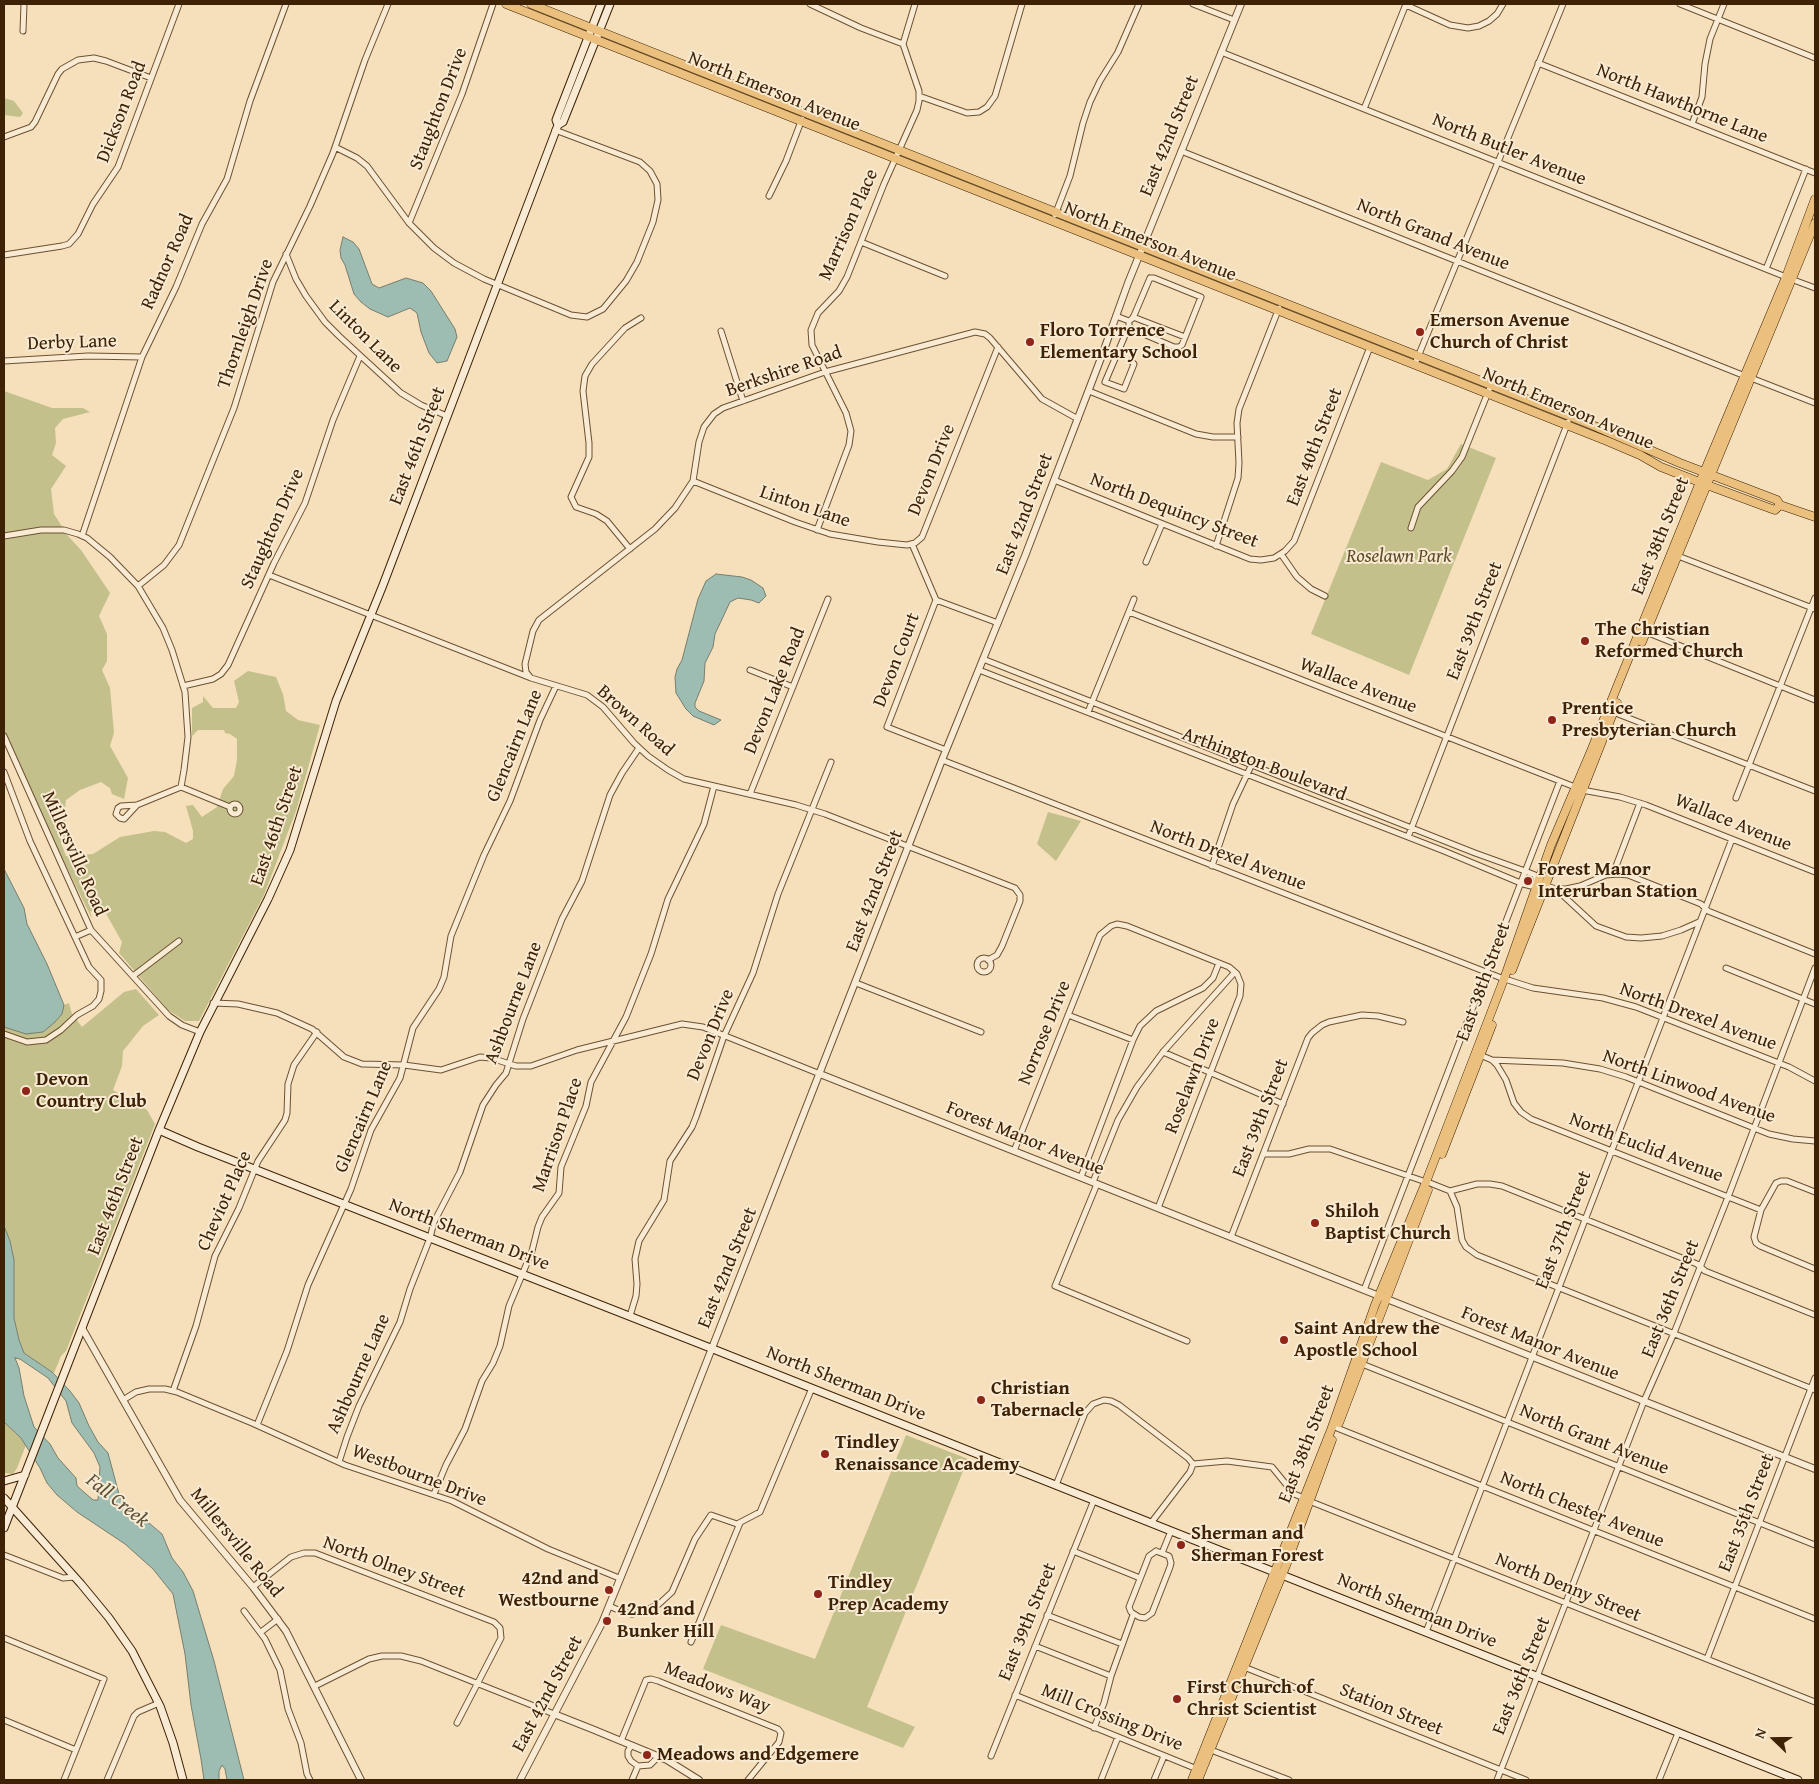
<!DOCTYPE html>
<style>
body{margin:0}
#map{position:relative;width:1819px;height:1784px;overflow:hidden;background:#f6dfbb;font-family:"Gentium Book Plus",serif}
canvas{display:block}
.frame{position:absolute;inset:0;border:5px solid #3d2205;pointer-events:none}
.north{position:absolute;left:1749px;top:1714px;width:50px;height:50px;-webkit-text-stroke:4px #f9ead3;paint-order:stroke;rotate:292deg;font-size:14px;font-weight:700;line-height:20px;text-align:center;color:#3d2205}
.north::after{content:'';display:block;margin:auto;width:18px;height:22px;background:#3d2205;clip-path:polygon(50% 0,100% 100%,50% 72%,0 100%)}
</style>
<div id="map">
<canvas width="1819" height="1784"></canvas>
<div class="frame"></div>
<div class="north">N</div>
</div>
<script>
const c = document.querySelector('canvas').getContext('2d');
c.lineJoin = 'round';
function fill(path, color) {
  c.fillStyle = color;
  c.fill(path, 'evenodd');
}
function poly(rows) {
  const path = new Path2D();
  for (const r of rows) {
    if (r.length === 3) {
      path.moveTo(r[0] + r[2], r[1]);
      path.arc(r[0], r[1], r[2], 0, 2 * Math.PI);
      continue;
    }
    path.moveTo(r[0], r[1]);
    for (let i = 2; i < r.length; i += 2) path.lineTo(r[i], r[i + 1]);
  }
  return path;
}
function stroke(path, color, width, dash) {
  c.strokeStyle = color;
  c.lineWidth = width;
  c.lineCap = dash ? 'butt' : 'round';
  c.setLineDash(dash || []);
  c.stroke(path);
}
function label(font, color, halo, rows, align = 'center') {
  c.font = font + ' "Gentium Book Plus",serif';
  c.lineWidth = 4;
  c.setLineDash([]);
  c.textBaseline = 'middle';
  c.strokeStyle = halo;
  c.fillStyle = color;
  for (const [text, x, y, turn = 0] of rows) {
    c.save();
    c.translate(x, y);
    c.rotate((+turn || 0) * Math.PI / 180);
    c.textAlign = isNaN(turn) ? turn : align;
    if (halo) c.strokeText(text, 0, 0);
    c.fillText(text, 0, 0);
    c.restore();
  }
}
const green = poly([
 [4,98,14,101,23,113,20,117,4,115],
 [4,391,52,408,83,408,90,412,63,419,55,428,56,443,52,455,66,466,51,489,54,514,68,536,81,550,110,593,99,616,107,634,107,661,102,670,110,688,114,733,110,746,128,778,124,799,112,794,110,788,101,782,80,790,66,800,64,816,70,839,62,840,61,843,66,856,93,854,120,837,154,831,165,832,186,843,193,839,193,831,186,806,193,805,202,817,217,807,223,789,234,776,237,760,237,739,230,734,225,733,224,730,198,730,192,736,192,708,203,702,203,696,213,708,236,708,239,702,234,681,248,671,276,677,283,694,286,711,298,720,320,725,296,811,264,895,199,1021,185,1021,168,1010,119,953,122,942,104,910,97,913,90,911,92,919,49,831,4,729],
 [1461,444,1496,458,1409,675,1311,634,1381,462,1428,480,1447,469],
 [1048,812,1081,821,1056,861,1037,844],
 [136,989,159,1015,143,1026,123,1051,122,1066,113,1090,147,1110,155,1124,66,1351,61,1356,54,1373,24,1353,19,1340,14,1318,14,1260,10,1241,4,1226,4,1027,43,1032,55,1022,62,1014,64,1005,69,1003,72,1014,82,1027,124,992],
 [4,1422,21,1438,26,1445,17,1468,13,1474,4,1473],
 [906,1435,968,1459,867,1707,915,1727,903,1748,703,1669,721,1625,815,1659]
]);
const water = poly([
 [343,237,353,242,359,249,372,284,379,288,406,278,423,283,431,291,455,329,457,337,447,361,437,363,429,353,421,332,417,313,410,308,388,317,370,309,361,302,354,294,345,265,341,258,340,250,343,237],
 [716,574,742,577,751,580,763,588,766,596,759,603,751,600,738,598,730,602,715,634,713,647,705,663,704,681,695,703,695,707,699,711,721,720,714,725,693,716,686,709,676,693,675,677,677,669,682,660,698,599,706,581,716,574],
 [4,869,24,908,27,924,47,964,64,1005,62,1014,55,1022,43,1032,26,1034,4,1027,4,869],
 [4,1226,10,1241,14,1260,14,1318,19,1340,24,1353,52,1372,70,1391,79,1403,89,1426,98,1442,108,1453,120,1498,134,1516,149,1523,162,1534,172,1558,183,1572,193,1591,214,1661,244,1780,227,1780,225,1769,222,1765,219,1771,219,1780,204,1780,201,1759,191,1705,185,1654,173,1594,153,1569,125,1544,77,1512,57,1495,47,1483,40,1468,21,1438,4,1422,4,1226],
 [15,1358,20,1359,48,1378,66,1401,72,1423,94,1453,100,1467,98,1500,93,1500,77,1486,76,1478,58,1458,50,1444,34,1427,24,1396,19,1368,15,1358]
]);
const minor = poly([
 [810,4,861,28,903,44],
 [1193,4,1234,20],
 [1680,4,1815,58],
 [1406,5,1450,25,1468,28,1479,26,1489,21,1497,14,1503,4],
 [23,31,24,4],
 [1221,52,1786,277],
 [1538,63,1815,173],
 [919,96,967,113,979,112,987,107,995,96,1022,4],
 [1364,109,1406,4],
 [1692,124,1702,97,1705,64,1710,39,1724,4],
 [4,137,31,127,35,122,58,74,62,69,78,60,94,58,106,61,151,78],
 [335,147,357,158,367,166,409,223,434,248,454,263,484,279,571,315,587,317,603,309,626,281,637,262,653,222,658,200,657,184,650,171,640,162,555,130],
 [1181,151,1745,376],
 [769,196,786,161,802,119],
 [1055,215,1070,176,1083,123,1090,102,1100,81,1118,52,1139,4],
 [409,223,462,94,493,4],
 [861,242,945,276],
 [286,254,296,279,306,296,325,322,339,336,401,393,421,405,447,416],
 [4,255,62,246,69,244,78,234,93,204,118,167,179,4],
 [1766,269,1806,169],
 [1150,278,1154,278,1201,297,1182,345,1179,347,1174,347,1132,329,1129,326,1129,321,1133,318,1150,278],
 [1791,279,1815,288],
 [1116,316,1129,321],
 [1133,317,1185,337],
 [1129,326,1105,382,1124,389,1134,364,1131,361],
 [721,331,743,401],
 [4,361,88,356,142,357],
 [1415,364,1563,4],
 [1751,378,1815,403],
 [1089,391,1196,434,1213,437,1238,437],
 [1054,480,1250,559,1261,560,1274,558,1285,551,1294,541,1370,347],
 [693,481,795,522,830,534,878,542,907,545,915,543,922,537,998,347],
 [1411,528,1418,507,1452,471,1462,457,1491,385],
 [817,530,849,445,851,431,846,413,812,345,811,330,818,313,839,291,847,277,884,184,917,110,919,101,919,91,903,44,915,4],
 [4,536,41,530,64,530,78,534,87,538,110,557,138,586,163,628,172,650,185,692,188,737,184,770,181,787],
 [82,536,142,357,176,287,202,224,227,179,250,101,286,4],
 [912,544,936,600],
 [1216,546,1238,478,1239,463,1237,423,1239,409,1279,308],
 [630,549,607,521,596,514,576,507,571,497,589,457,589,443,583,391,585,376,592,364,625,328,641,318],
 [1281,554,1297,577,1311,589,1325,596],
 [1678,556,1815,609],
 [1146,562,1162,524],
 [269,575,531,678,587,695,603,707,634,743,648,756,668,770,684,779,796,805,825,814,1015,888,1020,895,1020,901,1002,946,997,955,988,960],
 [138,586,164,565,179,545,234,408,273,282,310,206,333,153,365,60,388,4],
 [936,600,887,727,946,750],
 [936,600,998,623],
 [1129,612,1575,787],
 [1646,632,1815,700],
 [983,659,1475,853,1525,871,1535,875,1537,882],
 [750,670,793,687],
 [979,670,1444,851,1523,884,1531,886,1537,883,1556,889,1566,889,1580,886,1606,875,1618,874,1628,875,1701,904,1708,911,1815,954],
 [530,677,526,672,525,664,533,631,539,620,655,529,675,508,693,481,699,442,704,427,714,414,723,408,825,372,975,332,985,334,990,338,1042,399,1078,419],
 [183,686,213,679,221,674,228,665,274,563,305,503,333,420,360,356],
 [1088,712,1134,599],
 [1613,712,1815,791],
 [4,736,91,930,169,1016,182,1025,200,1032],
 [942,760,1504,979],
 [4,772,30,841,89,967,101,980,101,991,99,999,93,1006,77,1015,61,1030,46,1040,27,1042,4,1034],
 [181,787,230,807],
 [1582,790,1620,797,1646,805,1815,872],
 [750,794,828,599],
 [1736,798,1815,598],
 [235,809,5],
 [137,805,124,819,120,818,116,814,118,808,121,806,137,805],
 [137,805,181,787],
 [1408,837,1568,422],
 [1212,866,1233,804,1251,766],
 [1613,874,1640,803],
 [1556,889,1596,926,1626,937,1641,938,1662,936,1681,930,1699,922],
 [75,937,91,930],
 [984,965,7],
 [1726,968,1815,1004],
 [133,976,179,941],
 [1508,980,1533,988,1603,998,1636,1007,1789,1067,1815,1081],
 [856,983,981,1032],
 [213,1003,238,1004,277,1013,312,1029,344,1057,362,1064,404,1065,441,1070,480,1057,491,1058,516,1066,531,1066,577,1050,682,1024,703,1027,820,1074],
 [1068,1015,1133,1040],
 [1163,1052,1283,1104],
 [1480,1055,1492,1060,1497,1065,1506,1080,1514,1103,1521,1112,1531,1119,1761,1210],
 [1492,1060,1563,1063,1600,1069,1626,1077,1769,1134,1793,1139,1815,1141],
 [1014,1151,1100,935,1111,926,1117,924,1127,926,1229,967,1237,974,1241,984,1240,996,1158,1208],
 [1264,1154,1289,1154,1309,1149,1330,1149,1426,1182],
 [1081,1177,1133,1040,1140,1026,1156,1011,1203,988,1213,978,1219,963],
 [1093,1182,1118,1120,1137,1087,1163,1052,1235,972],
 [1430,1183,1450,1191,1477,1184,1490,1184,1502,1186,1697,1264,1705,1271,1815,1315],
 [1097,1184,1055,1286,1187,1341],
 [1450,1191,1457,1207,1462,1240,1466,1247,1477,1255,1815,1390],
 [1815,1192,1787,1181,1781,1181,1776,1183,1761,1210,1754,1237,1756,1243,1760,1246,1815,1269],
 [1231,1237,1308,1038,1312,1033,1322,1025,1329,1022,1362,1015,1378,1016,1403,1022],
 [1364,1290,1560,781],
 [630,1316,636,1296,637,1284,635,1259,639,1241,664,1200,670,1161,692,1127,696,1117,724,1036,753,973,778,894,831,762],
 [1362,1364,1815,1545],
 [173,1391,196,1326,215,1256,239,1208,258,1161,285,1120,287,1113,288,1084,294,1065,317,1032],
 [123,1400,136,1392,149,1389,165,1389,177,1392,252,1423,345,1465,452,1501,548,1549,619,1578],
 [257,1425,287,1351,308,1285,351,1189,371,1130,400,1078,413,1028,439,989,444,977,451,936,484,855,510,801,540,720,556,686],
 [1337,1428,1815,1619],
 [339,1462,347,1437,359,1406,400,1322,410,1289,430,1238,434,1222,460,1172,483,1105,496,1085,506,1073,523,1019,562,919,582,881,610,795,622,773,639,748],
 [1193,1464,1227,1461,1272,1467,1294,1494,1304,1498],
 [1056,1485,1085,1413,1093,1404,1104,1400,1111,1401,1119,1405,1188,1458,1193,1464],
 [434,1494,446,1465,465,1429,482,1381,493,1363,500,1346,509,1306,532,1251,538,1227,542,1217,559,1193,561,1167,586,1106,591,1082,626,1017,651,954,668,899,704,824,714,786],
 [1309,1501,1815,1702],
 [1151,1523,1190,1472,1193,1464],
 [1073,1551,1140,1578],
 [1156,1551,1169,1556,1171,1563,1170,1567,1152,1613,1145,1618,1139,1617,1131,1612,1129,1607,1149,1556,1156,1551],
 [1162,1553,1171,1531],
 [4,1555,63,1578,75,1577],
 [253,1587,291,1557,304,1553,315,1553,494,1622,500,1628,501,1638,457,1723],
 [609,1606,623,1612,632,1614,645,1611,659,1604,672,1592,695,1539,711,1515,737,1524,760,1512,812,1388],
 [244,1611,265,1639,280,1670,288,1709,301,1743,307,1774,310,1780],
 [1047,1615,1122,1644],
 [261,1632,278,1619],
 [1426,1632,1732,839],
 [4,1638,104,1679,64,1780],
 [691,1642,740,1523],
 [1035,1646,1111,1676],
 [1707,1659,1815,1378],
 [1244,1667,1526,1780],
 [315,1686,369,1659,382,1656,401,1656,421,1661,554,1714],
 [1015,1695,1197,1769],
 [4,1720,76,1750],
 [1094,1728,1104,1703,1111,1676,1133,1615],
 [621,1741,646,1680,651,1679,658,1681,778,1729,781,1733,779,1742,748,1780],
 [631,1746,628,1751,628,1756,631,1761,638,1766,650,1765,658,1757],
 [1211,1750,1289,1780],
 [991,1756,1094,1500],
 [107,1780,134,1716,138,1712,159,1703],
 [632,1780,638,1766],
 [1101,1780,1118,1737],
 [1154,1780,1164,1756],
 [1497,1780,1644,1401,1674,1333,1728,1197,1815,968],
 [1659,1780,1678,1733]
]);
const tertiary = poly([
 [820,1074,1815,1469],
 [82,1328,180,1500,253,1587,286,1631,361,1780],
 [554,1714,592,1729,667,1760,699,1780],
 [520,1780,602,1623,660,1481,942,760,1025,556,1101,358,1128,283,1241,4]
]);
const secondary = poly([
 [558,125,563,122,610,4],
 [159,1130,198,1147,713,1349,1798,1780],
 [4,1481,25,1475],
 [4,1498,81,1584,109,1618,132,1651,160,1706,173,1743,183,1780],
 [4,1528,159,1130,200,1032,268,899,290,850,336,701,383,585,558,125,556,120,601,4]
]);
const primary = poly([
 [506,4,1607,441,1640,455,1661,467,1707,485,1772,509,1775,510,1780,505],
 [531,4,1592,425,1680,463,1777,500,1780,505,1815,517],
 [1642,642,1815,223],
 [1512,970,1617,703],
 [1442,1154,1492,1025],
 [1339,1423,1428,1190],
 [1192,1780,1331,1430,1375,1305,1426,1182,1504,979,1551,845,1591,751,1700,482,1786,277,1815,199],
 [1198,1780,1287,1563,1332,1440]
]);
const markers = [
 [1420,332,5,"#8f2418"],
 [1030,342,5,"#8f2418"],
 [1585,641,5,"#8f2418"],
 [1552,720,5,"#8f2418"],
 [1528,881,5,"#8f2418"],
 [26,1091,5,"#8f2418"],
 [1315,1223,5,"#8f2418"],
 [1284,1340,5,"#8f2418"],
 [981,1400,5,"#8f2418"],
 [825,1454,5,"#8f2418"],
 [1181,1545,5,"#8f2418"],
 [609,1590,5,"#8f2418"],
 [818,1594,5,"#8f2418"],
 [607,1621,5,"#8f2418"],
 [1177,1699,5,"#8f2418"],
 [647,1755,5,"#8f2418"]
];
const streetNames = [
 ["North Emerson Avenue",774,92,22],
 ["North Hawthorne Lane",1682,104,22],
 ["Staughton Drive",439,109,-69],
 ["Dickson Road",122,112,-69],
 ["East 42nd Street",1170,136,-68],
 ["North Butler Avenue",1509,150,22],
 ["Marrison Place",849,225,-66],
 ["North Grand Avenue",1433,235,22],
 ["North Emerson Avenue",1150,242,22],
 ["Radnor Road",168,262,-66],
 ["Thornleigh Drive",246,324,-71],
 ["Linton Lane",365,337,45],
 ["Derby Lane",72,343,-2],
 ["Berkshire Road",784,372,-19],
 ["North Emerson Avenue",1568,409,23],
 ["East 46th Street",418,446,-69],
 ["East 40th Street",1315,447,-69],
 ["Devon Drive",932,470,-68],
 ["Linton Lane",805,507,19],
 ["North Dequincy Street",1174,511,21],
 ["East 42nd Street",1025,514,-69],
 ["Staughton Drive",273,529,-66],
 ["East 38th Street",1661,536,-68],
 ["East 39th Street",1475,621,-69],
 ["Devon Court",897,660,-69],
 ["Wallace Avenue",1358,686,21],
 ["Devon Lake Road",775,691,-68],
 ["Brown Road",635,721,42],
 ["Glencairn Lane",515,746,-68],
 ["Arthington Boulevard",1264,765,21],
 ["Wallace Avenue",1733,823,22],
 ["East 46th Street",277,826,-71],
 ["Millersville Road",74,854,66],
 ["North Drexel Avenue",1228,856,21],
 ["East 42nd Street",875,891,-69],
 ["East 38th Street",1484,982,-70],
 ["Ashbourne Lane",514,1003,-69],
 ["North Drexel Avenue",1698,1017,20],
 ["Norrose Drive",1045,1033,-68],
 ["Devon Drive",711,1035,-68],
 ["Roselawn Drive",1193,1076,-69],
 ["North Linwood Avenue",1689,1087,20],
 ["Glencairn Lane",364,1117,-67],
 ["East 39th Street",1261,1118,-69],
 ["Marrison Place",558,1135,-71],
 ["Forest Manor Avenue",1025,1139,22],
 ["North Euclid Avenue",1646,1148,21],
 ["East 46th Street",116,1196,-69],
 ["Cheviot Place",225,1201,-66],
 ["East 37th Street",1564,1230,-69],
 ["North Sherman Drive",469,1235,21],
 ["East 42nd Street",728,1268,-68],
 ["East 36th Street",1671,1299,-68],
 ["Forest Manor Avenue",1540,1344,22],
 ["Ashbourne Lane",359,1374,-66],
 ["North Sherman Drive",846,1384,22],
 ["North Grant Avenue",1594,1440,22],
 ["East 38th Street",1307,1444,-69],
 ["Westbourne Drive",419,1476,21],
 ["North Chester Avenue",1582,1510,22],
 ["East 35th Street",1747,1513,-69],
 ["Millersville Road",236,1543,51],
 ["North Olney Street",394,1568,20],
 ["North Denny Street",1568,1588,22],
 ["North Sherman Drive",1417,1611,22],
 ["East 39th Street",1028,1622,-68],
 ["East 36th Street",1522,1676,-68],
 ["Meadows Way",717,1688,21],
 ["East 42nd Street",548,1694,-62],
 ["Station Street",1391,1710,22],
 ["Mill Crossing Drive",1112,1718,22]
];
const poiNames = [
 ["Emerson Avenue",1430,321],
 ["Church of Christ",1430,343],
 ["Floro Torrence",1040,331],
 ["Elementary School",1040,353],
 ["The Christian",1595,630],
 ["Reformed Church",1595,652],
 ["Prentice",1562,709],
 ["Presbyterian Church",1562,731],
 ["Forest Manor",1538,870],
 ["Interurban Station",1538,892],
 ["Devon",36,1080],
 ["Country Club",36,1102],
 ["Shiloh",1325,1212],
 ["Baptist Church",1325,1234],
 ["Saint Andrew the",1294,1329],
 ["Apostle School",1294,1351],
 ["Christian",991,1389],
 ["Tabernacle",991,1411],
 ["Tindley",835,1443],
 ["Renaissance Academy",835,1465],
 ["Sherman and",1191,1534],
 ["Sherman Forest",1191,1556],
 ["42nd and",599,1579,"right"],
 ["Westbourne",599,1601,"right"],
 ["Tindley",828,1583],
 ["Prep Academy",828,1605],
 ["42nd and",617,1610],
 ["Bunker Hill",617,1632],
 ["First Church of",1187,1688],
 ["Christ Scientist",1187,1710],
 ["Meadows and Edgemere",657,1755]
];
const parkNames = [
 ["Roselawn Park",1399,557]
];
const waterNames = [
 ["Fall Creek",117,1501,38]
];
fill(green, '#c3c08b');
fill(water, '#9dbcb2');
stroke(water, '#777e6d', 1);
stroke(minor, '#6b5132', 7);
stroke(tertiary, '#6b5132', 8);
stroke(secondary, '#3d2205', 9);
stroke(primary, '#3d2205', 9);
stroke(minor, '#f9ead3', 5);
stroke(tertiary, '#f9ead3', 6);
stroke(secondary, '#f9ead3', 7);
stroke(primary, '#ebc07e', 8);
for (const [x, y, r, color] of markers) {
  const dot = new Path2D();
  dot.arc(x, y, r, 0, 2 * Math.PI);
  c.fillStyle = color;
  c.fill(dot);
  stroke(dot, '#f9ead3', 2);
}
label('19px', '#3d2205', '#f9ead3', streetNames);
label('bold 19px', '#3d2205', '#f9ead3', poiNames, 'left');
label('italic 19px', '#5e4a26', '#f9ead3', parkNames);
label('italic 20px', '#5a5039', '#f9ead3', waterNames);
</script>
